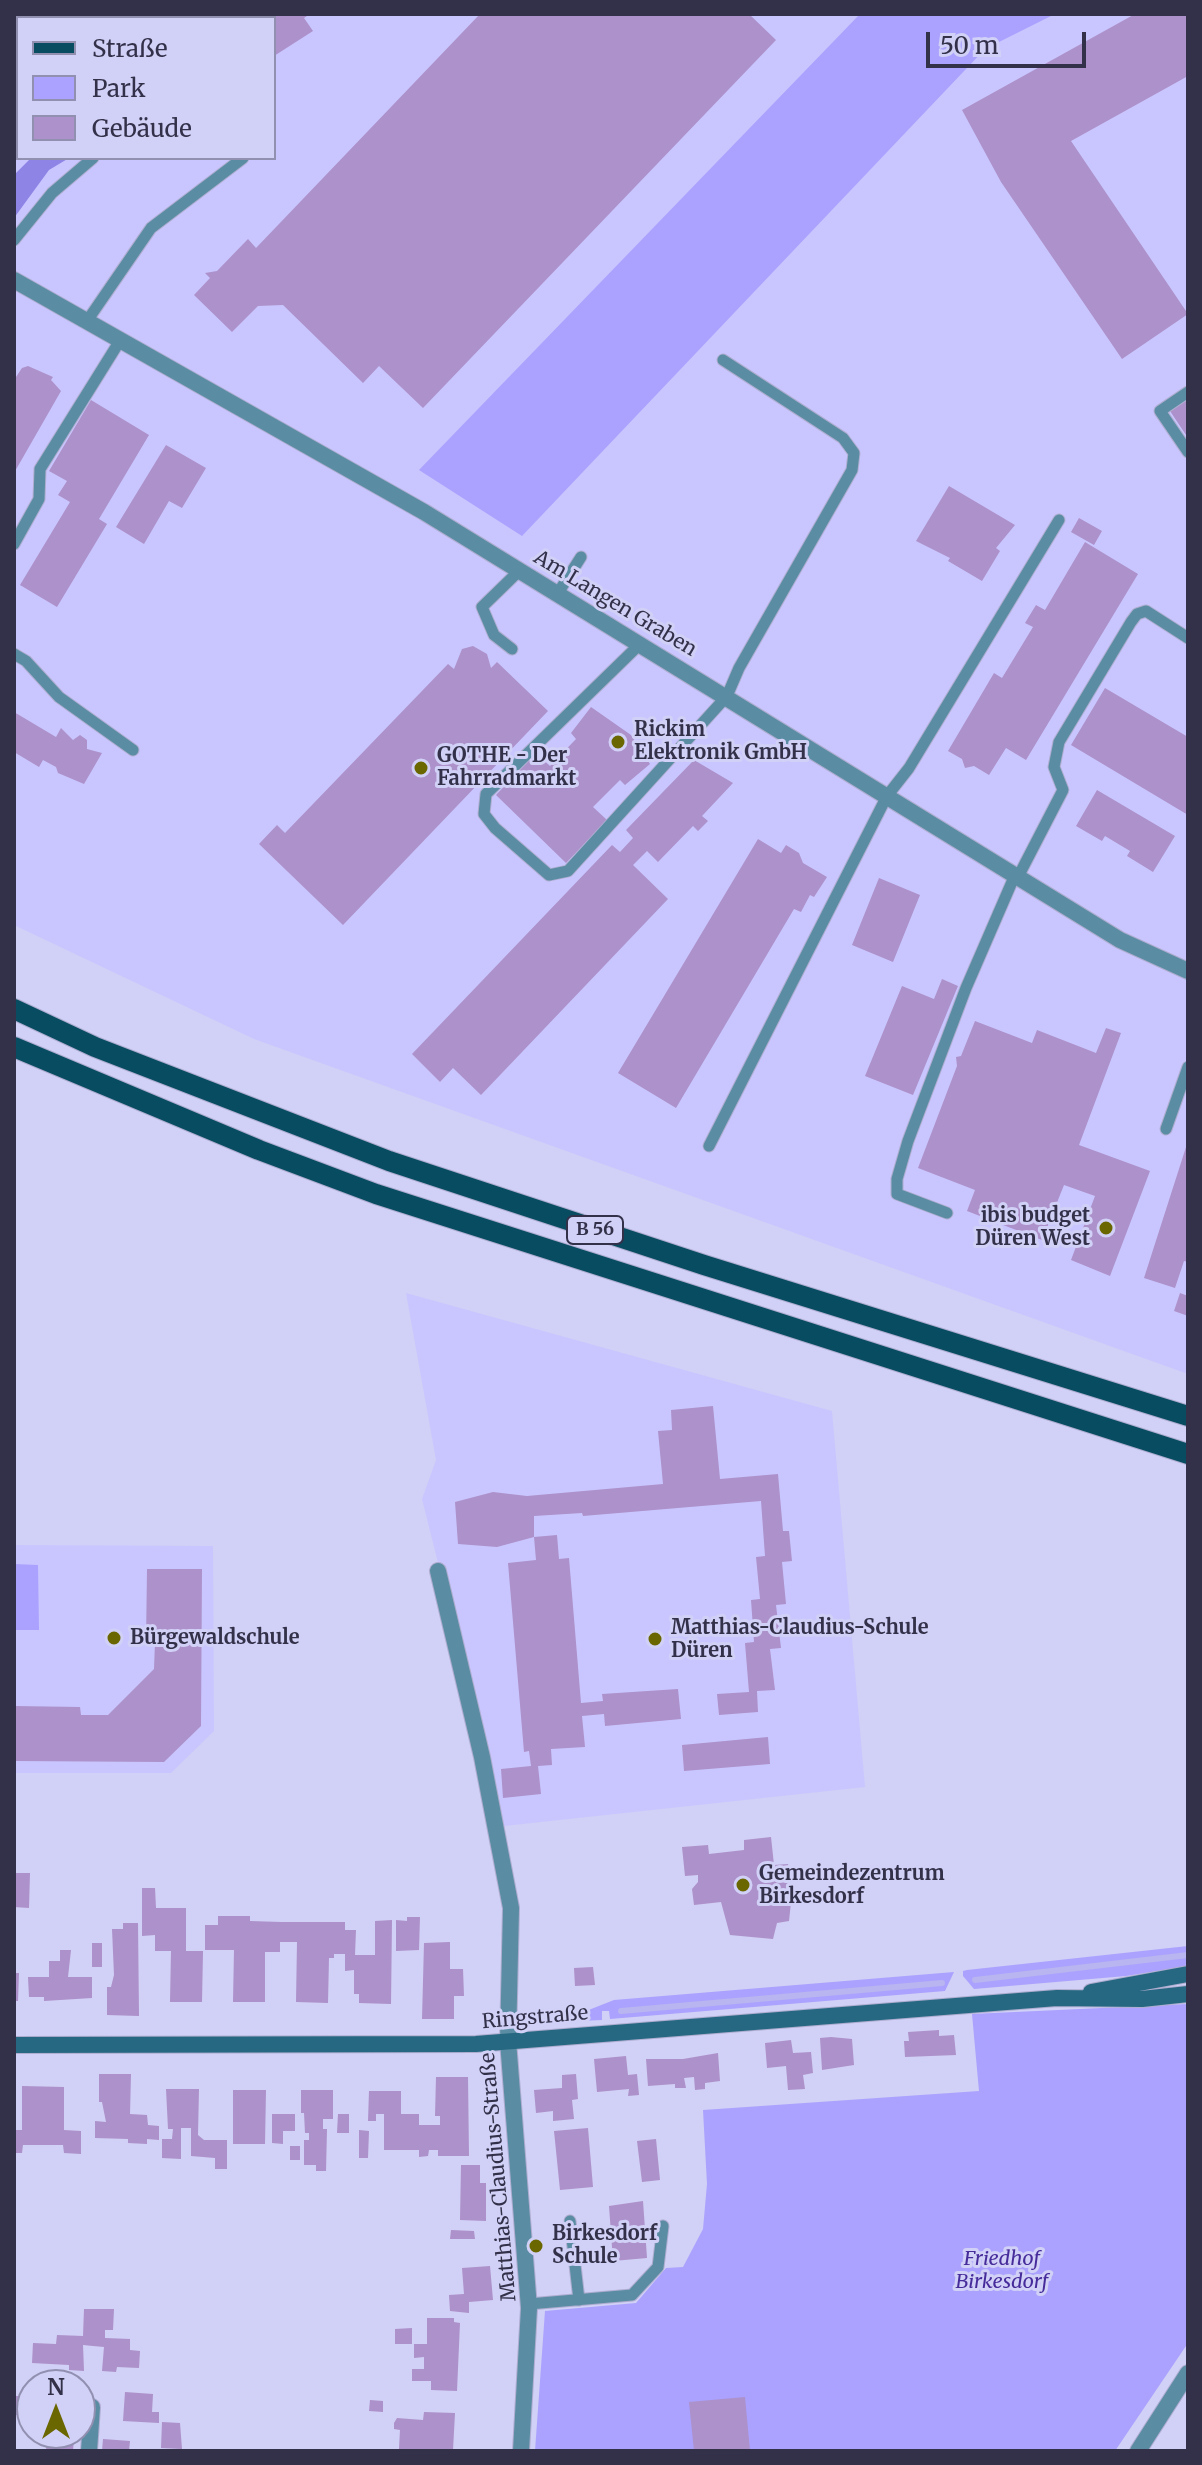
<!DOCTYPE html>
<meta charset="utf-8">
<style>
body{margin:0}
#map{position:relative;width:1202px;height:2465px;overflow:hidden;background:#d1d0f6;font-family:Merriweather,serif}
canvas{display:block}
.frame{position:absolute;inset:0;border:16px solid #33314a;pointer-events:none}
.legend{position:absolute;left:16px;top:16px;width:260px;height:144px;box-sizing:border-box;background:#d1d0f6;border:2px solid #9290b1;margin:0;padding:10px 14px;list-style:none;font-size:24px;color:#33314a}
.legend li{display:flex;align-items:center;gap:16px;height:40px}
.legend b{width:40px;border:2px solid #9290b1}
.north{position:absolute;left:16px;top:2369px;width:80px;height:80px;box-sizing:border-box;background:#d1d0f6;border:2px solid #9290b1;border-radius:50%;rotate:0deg;font-size:22px;font-weight:700;line-height:32px;text-align:center;color:#33314a}
.north::after{content:'';display:block;margin:auto;width:28px;height:36px;background:#6b6700;clip-path:polygon(50% 0,100% 100%,50% 72%,0 100%)}
.scale{position:absolute;left:926px;top:32px;width:160px;height:36px;box-sizing:border-box;border:4px solid #33314a;border-top:0;padding-left:10px;font-size:24px;line-height:28px;white-space:nowrap;color:#33314a;-webkit-text-stroke:6px #d1d0f6;paint-order:stroke}
</style>
<div id="map">
<canvas width="1202" height="2465"></canvas>
<div class="frame"></div>
<ul class="legend">
<li><b style="height:10px;background:#084c62"></b>Straße</li>
<li><b style="height:22px;background:#aaa2fe"></b>Park</li>
<li><b style="height:22px;background:#ad91ca"></b>Gebäude</li>
</ul>
<div class="north">N</div>
<div class="scale">50 m</div>
</div>
<script>
const c = document.querySelector('canvas').getContext('2d');
c.lineJoin = 'round';
function fill(path, color) {
  c.fillStyle = color;
  c.fill(path, 'evenodd');
}
function poly(rows) {
  const path = new Path2D();
  for (const r of rows) {
    path.moveTo(r[0], r[1]);
    for (let i = 2; i < r.length; i += 2) path.lineTo(r[i], r[i + 1]);
  }
  return path;
}
function stroke(path, color, width, dash) {
  c.strokeStyle = color;
  c.lineWidth = width;
  c.lineCap = dash ? 'butt' : 'round';
  c.setLineDash(dash || []);
  c.stroke(path);
}
function label(font, color, halo, rows, align = 'center') {
  c.font = font + ' Merriweather,serif';
  c.lineWidth = 6;
  c.setLineDash([]);
  c.textBaseline = 'middle';
  c.strokeStyle = halo;
  c.fillStyle = color;
  for (const [text, x, y, turn = 0] of rows) {
    c.save();
    c.translate(x, y);
    c.rotate((+turn || 0) * Math.PI / 180);
    c.textAlign = isNaN(turn) ? turn : align;
    if (halo) c.strokeText(text, 0, 0);
    c.fillText(text, 0, 0);
    c.restore();
  }
}
const built = poly([
 [14,14,1188,14,1188,1374,254,1039,14,925],
 [18,18,274,18,274,158,18,158],
 [406,1293,832,1411,865,1787,504,1826,422,1499,436,1460],
 [14,1545,213,1546,214,1731,171,1773,14,1773]
]);
const green = poly([
 [860,14,1055,14,985,49,522,536,419,470],
 [14,1564,38,1565,39,1630,14,1630],
 [1188,1946,1188,1966,1126,1976,974,1989,963,1976,963,1971,967,1970],
 [954,1972,945,1991,610,2019,609,2011,602,2011,602,2020,533,2023,576,2015,614,2000],
 [1188,2004,1188,2343,1115,2451,535,2451,545,2311,636,2303,666,2268,683,2267,703,2229,707,2184,703,2110,979,2091,972,2014]
]);
const forest = poly([
 [31,158,69,158,49,170,14,218,14,175]
]);
const stream = poly([
 [975,1980,1188,1955],
 [621,2011,942,1983]
]);
const building = poly([
 [230,14,310,14,304,18,313,31,274,56,274,18,233,18],
 [480,14,749,14,776,40,423,408,379,366,363,383,283,305,258,306,232,332,194,295,210,278,205,273,217,271,248,239,256,248],
 [1135,14,1188,14,1188,76,1071,141,1188,314,1122,359,1001,182,962,110],
 [14,34,18,36,17,114,14,113],
 [28,366,53,377,51,380,61,391,14,473,14,380,22,368],
 [1188,394,1188,438,1168,408],
 [91,400,149,435,99,519,107,524,57,607,20,585,70,502,58,495,67,481,49,471],
 [166,445,206,468,182,508,169,501,144,544,116,527],
 [949,486,1015,525,996,548,1000,551,982,581,948,561,950,558,916,541],
 [1079,518,1102,531,1094,545,1071,532],
 [1085,542,1138,574,1026,760,1006,748,989,775,974,766,965,768,962,759,948,751,994,673,1002,678,1033,627,1025,623,1036,605,1045,610],
 [473,646,487,654,491,668,497,662,548,711,343,925,259,844,277,825,285,833,448,664,454,669,462,649],
 [1105,688,1188,737,1188,815,1071,745],
 [591,707,631,735,650,764,625,785,620,780,593,807,607,820,566,863,496,795,536,753,550,766,576,739,571,733],
 [14,712,56,737,61,728,73,740,80,735,87,740,87,749,102,753,84,784,58,773,56,767,43,760,39,767,14,752],
 [694,760,733,783,702,816,708,821,698,831,693,826,658,862,647,851,633,865,668,899,481,1095,453,1068,440,1082,412,1054,612,845,620,852,633,838,626,830],
 [1097,790,1175,836,1153,872,1127,856,1130,851,1105,836,1102,841,1076,826],
 [758,839,781,853,786,845,799,853,803,863,827,877,814,897,810,895,801,912,794,909,676,1108,618,1073],
 [879,878,920,895,893,962,852,945],
 [942,979,958,986,913,1095,865,1076,902,986,934,999],
 [975,1021,1032,1043,1037,1030,1096,1053,1106,1028,1121,1033,1079,1145,1150,1171,1110,1276,1071,1260,1095,1196,1064,1185,1042,1240,967,1211,975,1190,918,1168,957,1066,956,1057,961,1056],
 [1187,1144,1188,1262,1184,1261,1175,1288,1144,1278],
 [1180,1293,1188,1296,1188,1316,1174,1311],
 [713,1406,720,1479,778,1474,783,1531,789,1531,792,1561,782,1562,786,1604,776,1605,781,1648,770,1649,775,1690,757,1691,758,1712,719,1715,717,1694,749,1692,745,1643,754,1642,751,1600,760,1599,756,1557,765,1556,761,1501,583,1516,582,1513,534,1516,534,1537,497,1547,458,1544,455,1502,493,1492,527,1496,663,1484,658,1431,672,1430,671,1410],
 [557,1535,559,1559,569,1558,581,1703,603,1701,602,1694,678,1689,681,1719,605,1726,604,1714,582,1716,585,1747,551,1749,552,1765,538,1766,541,1794,503,1798,501,1769,531,1766,529,1751,524,1752,508,1563,536,1560,534,1537],
 [147,1569,202,1569,201,1726,164,1762,14,1761,14,1706,80,1707,81,1715,108,1715,154,1669,155,1642,146,1642],
 [768,1737,770,1764,684,1771,682,1745],
 [771,1837,774,1865,788,1864,792,1893,789,1921,777,1923,773,1939,730,1935,721,1902,694,1905,692,1889,698,1882,698,1875,685,1876,682,1847,708,1845,709,1854,744,1850,744,1840],
 [14,1873,30,1873,29,1908,14,1907],
 [142,1888,155,1888,156,1908,186,1908,186,1951,203,1951,202,2002,170,2002,171,1951,155,1951,155,1935,142,1936],
 [218,1916,250,1916,250,1921,281,1922,345,1922,345,1930,356,1930,355,1955,375,1955,375,1921,392,1920,391,2004,359,2003,359,1994,354,1994,354,1970,345,1971,345,1954,334,1954,334,1958,329,1958,328,2003,296,2002,297,1942,280,1942,280,1952,265,1952,265,2002,233,2002,234,1950,205,1950,205,1925,218,1925],
 [407,1917,420,1917,419,1950,396,1951,396,1920,407,1921],
 [123,1923,138,1923,139,2016,107,2015,107,1987,111,1987,114,1975,112,1929,123,1929],
 [450,1942,450,1969,463,1969,464,1996,454,1996,454,2019,422,2019,424,1943],
 [92,1943,102,1943,102,1967,92,1967],
 [60,1950,71,1950,68,1977,92,1977,92,1998,44,2001,44,1997,29,1997,28,1977,49,1977,49,1961,60,1961],
 [593,1967,595,1985,575,1986,574,1968],
 [14,1973,19,1973,18,2001,14,2001],
 [939,2030,939,2036,954,2035,956,2055,905,2057,904,2041,909,2041,908,2032],
 [831,2037,852,2039,854,2065,822,2070,820,2038],
 [791,2040,793,2053,811,2052,813,2073,803,2075,805,2089,788,2090,786,2066,767,2068,765,2043],
 [718,2053,720,2081,705,2083,705,2089,695,2090,694,2077,684,2078,686,2088,675,2088,675,2084,648,2086,646,2059,683,2059],
 [626,2056,628,2075,637,2074,639,2095,628,2096,629,2089,597,2092,594,2059],
 [99,2074,131,2074,130,2114,147,2115,148,2125,159,2126,159,2140,147,2139,147,2144,128,2143,128,2139,95,2138,95,2121,106,2122,102,2102,99,2102],
 [576,2074,578,2099,572,2100,574,2119,553,2121,553,2111,536,2113,534,2090,562,2088,562,2075],
 [436,2077,468,2077,469,2156,438,2156,438,2150,429,2150,428,2156,419,2157,419,2150,384,2150,384,2114,376,2114,376,2121,368,2121,369,2091,401,2091,401,2114,419,2114,419,2125,440,2125,440,2116,435,2116],
 [22,2086,64,2087,64,2130,81,2131,81,2154,64,2153,63,2145,23,2145,22,2153,14,2153,14,2130,22,2130],
 [166,2089,199,2089,198,2135,204,2140,227,2140,227,2169,215,2169,215,2158,191,2156,191,2128,181,2128,181,2159,162,2158,162,2139,172,2139,173,2129,168,2129],
 [233,2090,266,2090,265,2144,233,2144],
 [301,2090,333,2090,333,2119,323,2119,323,2129,327,2129,326,2171,316,2171,316,2165,304,2165,304,2140,309,2140,309,2133,305,2133,304,2113,301,2113],
 [272,2114,295,2114,295,2131,283,2131,283,2144,272,2143],
 [338,2114,349,2114,349,2133,337,2133],
 [588,2128,593,2187,560,2190,554,2131],
 [359,2130,369,2131,368,2158,359,2158],
 [656,2139,660,2180,642,2182,637,2141],
 [290,2146,300,2146,300,2160,290,2160],
 [461,2165,480,2165,480,2183,486,2183,486,2221,460,2220],
 [643,2201,647,2258,613,2261,609,2206],
 [451,2230,474,2231,475,2239,450,2239],
 [490,2266,493,2300,469,2302,469,2313,450,2311,449,2295,464,2294,462,2268],
 [84,2309,114,2309,113,2330,105,2330,105,2338,130,2339,130,2350,140,2351,139,2368,117,2367,116,2372,102,2371,104,2347,93,2346,83,2345,84,2371,69,2370,69,2365,32,2363,33,2343,56,2344,57,2335,83,2336],
 [427,2318,454,2318,454,2322,460,2323,457,2391,431,2390,431,2381,412,2381,412,2369,424,2369,424,2357,414,2358,414,2344,427,2344],
 [412,2328,412,2344,395,2344,395,2329],
 [29,2387,32,2387,32,2416,15,2415,16,2396,28,2396],
 [125,2392,153,2394,152,2412,159,2412,159,2423,123,2421],
 [745,2397,750,2451,694,2451,689,2402],
 [370,2400,383,2401,383,2412,369,2411],
 [424,2412,455,2413,453,2450,399,2449,400,2430,394,2429,394,2423,397,2418,423,2420],
 [162,2422,180,2423,182,2449,161,2448],
 [47,2436,74,2438,73,2451,46,2451],
 [103,2439,130,2441,129,2451,102,2451]
]);
const lane = poly([
 [211,14,213,18],
 [14,240,52,193,93,158],
 [87,321,151,228,243,158],
 [1188,392,1160,411,1188,452],
 [14,544,39,499,40,469,121,339],
 [558,593,581,557],
 [641,643,486,794,484,814,495,828,549,875,568,871,727,696,739,668,852,470,854,453,843,438,723,360],
 [512,649,494,635,482,607,520,570],
 [14,654,26,661,59,697,133,750],
 [1018,877,1063,790,1054,767,1059,742,1131,622,1137,614,1146,611,1188,638],
 [1166,1129,1188,1067],
 [709,1146,887,796,909,768,1059,520],
 [947,1213,897,1194,897,1179,908,1141,966,988,1015,875],
 [570,2221,579,2300],
 [529,2304,632,2295,658,2267,663,2226]
]);
const street = poly([
 [14,280,424,512,1120,940,1188,971],
 [438,1571,482,1757,511,1908,508,2041,529,2308,521,2451],
 [89,2451,92,2407],
 [1138,2451,1188,2373]
]);
const secondary = poly([
 [1091,1992,1188,1974],
 [14,2045,476,2044,1057,1998,1142,1999,1188,1994]
]);
const primary = poly([
 [14,1009,95,1047,389,1161,704,1265,1188,1416],
 [14,1047,259,1150,376,1194,1188,1454]
]);
const markers = [
 [618,742,8,"#6b6700"],
 [421,768,8,"#6b6700"],
 [1106,1228,8,"#6b6700"],
 [114,1638,8,"#6b6700"],
 [655,1639,8,"#6b6700"],
 [743,1885,8,"#6b6700"],
 [536,2246,8,"#6b6700"]
];
const shields = [
 [595,1230,56]
];
const shieldNames = [
 ["B 56",595,1230]
];
const streetNames = [
 ["Am Langen Graben",615,604,31],
 ["Ringstraße",535,2018,-5],
 ["Matthias-Claudius-Straße",499,2177,-95]
];
const poiNames = [
 ["Rickim",634,730],
 ["Elektronik GmbH",634,753],
 ["GOTHE - Der",437,756],
 ["Fahrradmarkt",437,779],
 ["ibis budget",1090,1216,"right"],
 ["Düren West",1090,1239,"right"],
 ["Matthias-Claudius-Schule",671,1628],
 ["Düren",671,1651],
 ["Bürgewaldschule",130,1638],
 ["Gemeindezentrum",759,1874],
 ["Birkesdorf",759,1897],
 ["Birkesdorf",552,2234],
 ["Schule",552,2257]
];
const parkNames = [
 ["Friedhof",1002,2259],
 ["Birkesdorf",1002,2282]
];
fill(built, '#c9c6ff');
fill(green, '#aaa2fe');
fill(forest, '#8e84e5');
stroke(stream, '#b8b5f0', 6);
fill(building, '#ad91ca');
stroke(lane, '#aeadd0', 13);
stroke(street, '#aeadd0', 18);
stroke(secondary, '#aeadd0', 18);
stroke(primary, '#aeadd0', 22);
stroke(lane, '#5a8da3', 11);
stroke(street, '#5a8da3', 16);
stroke(secondary, '#266881', 16);
stroke(primary, '#084c62', 20);
for (const [x, y, r, color] of markers) {
  const dot = new Path2D();
  dot.arc(x, y, r, 0, 2 * Math.PI);
  c.fillStyle = color;
  c.fill(dot);
  stroke(dot, '#d1d0f6', 3);
}
for (const [x, y, w] of shields) {
  const box = new Path2D();
  box.roundRect(x - w / 2, y - 14, w, 28, 6);
  c.fillStyle = '#d1d0f6';
  c.fill(box);
  stroke(box, '#33314a', 2);
}
label('bold 18px', '#33314a', null, shieldNames);
label('20px', '#33314a', '#d1d0f6', streetNames);
label('bold 20px', '#33314a', '#d1d0f6', poiNames, 'left');
label('italic 20px', '#462b9b', '#d1d0f6', parkNames);
</script>
